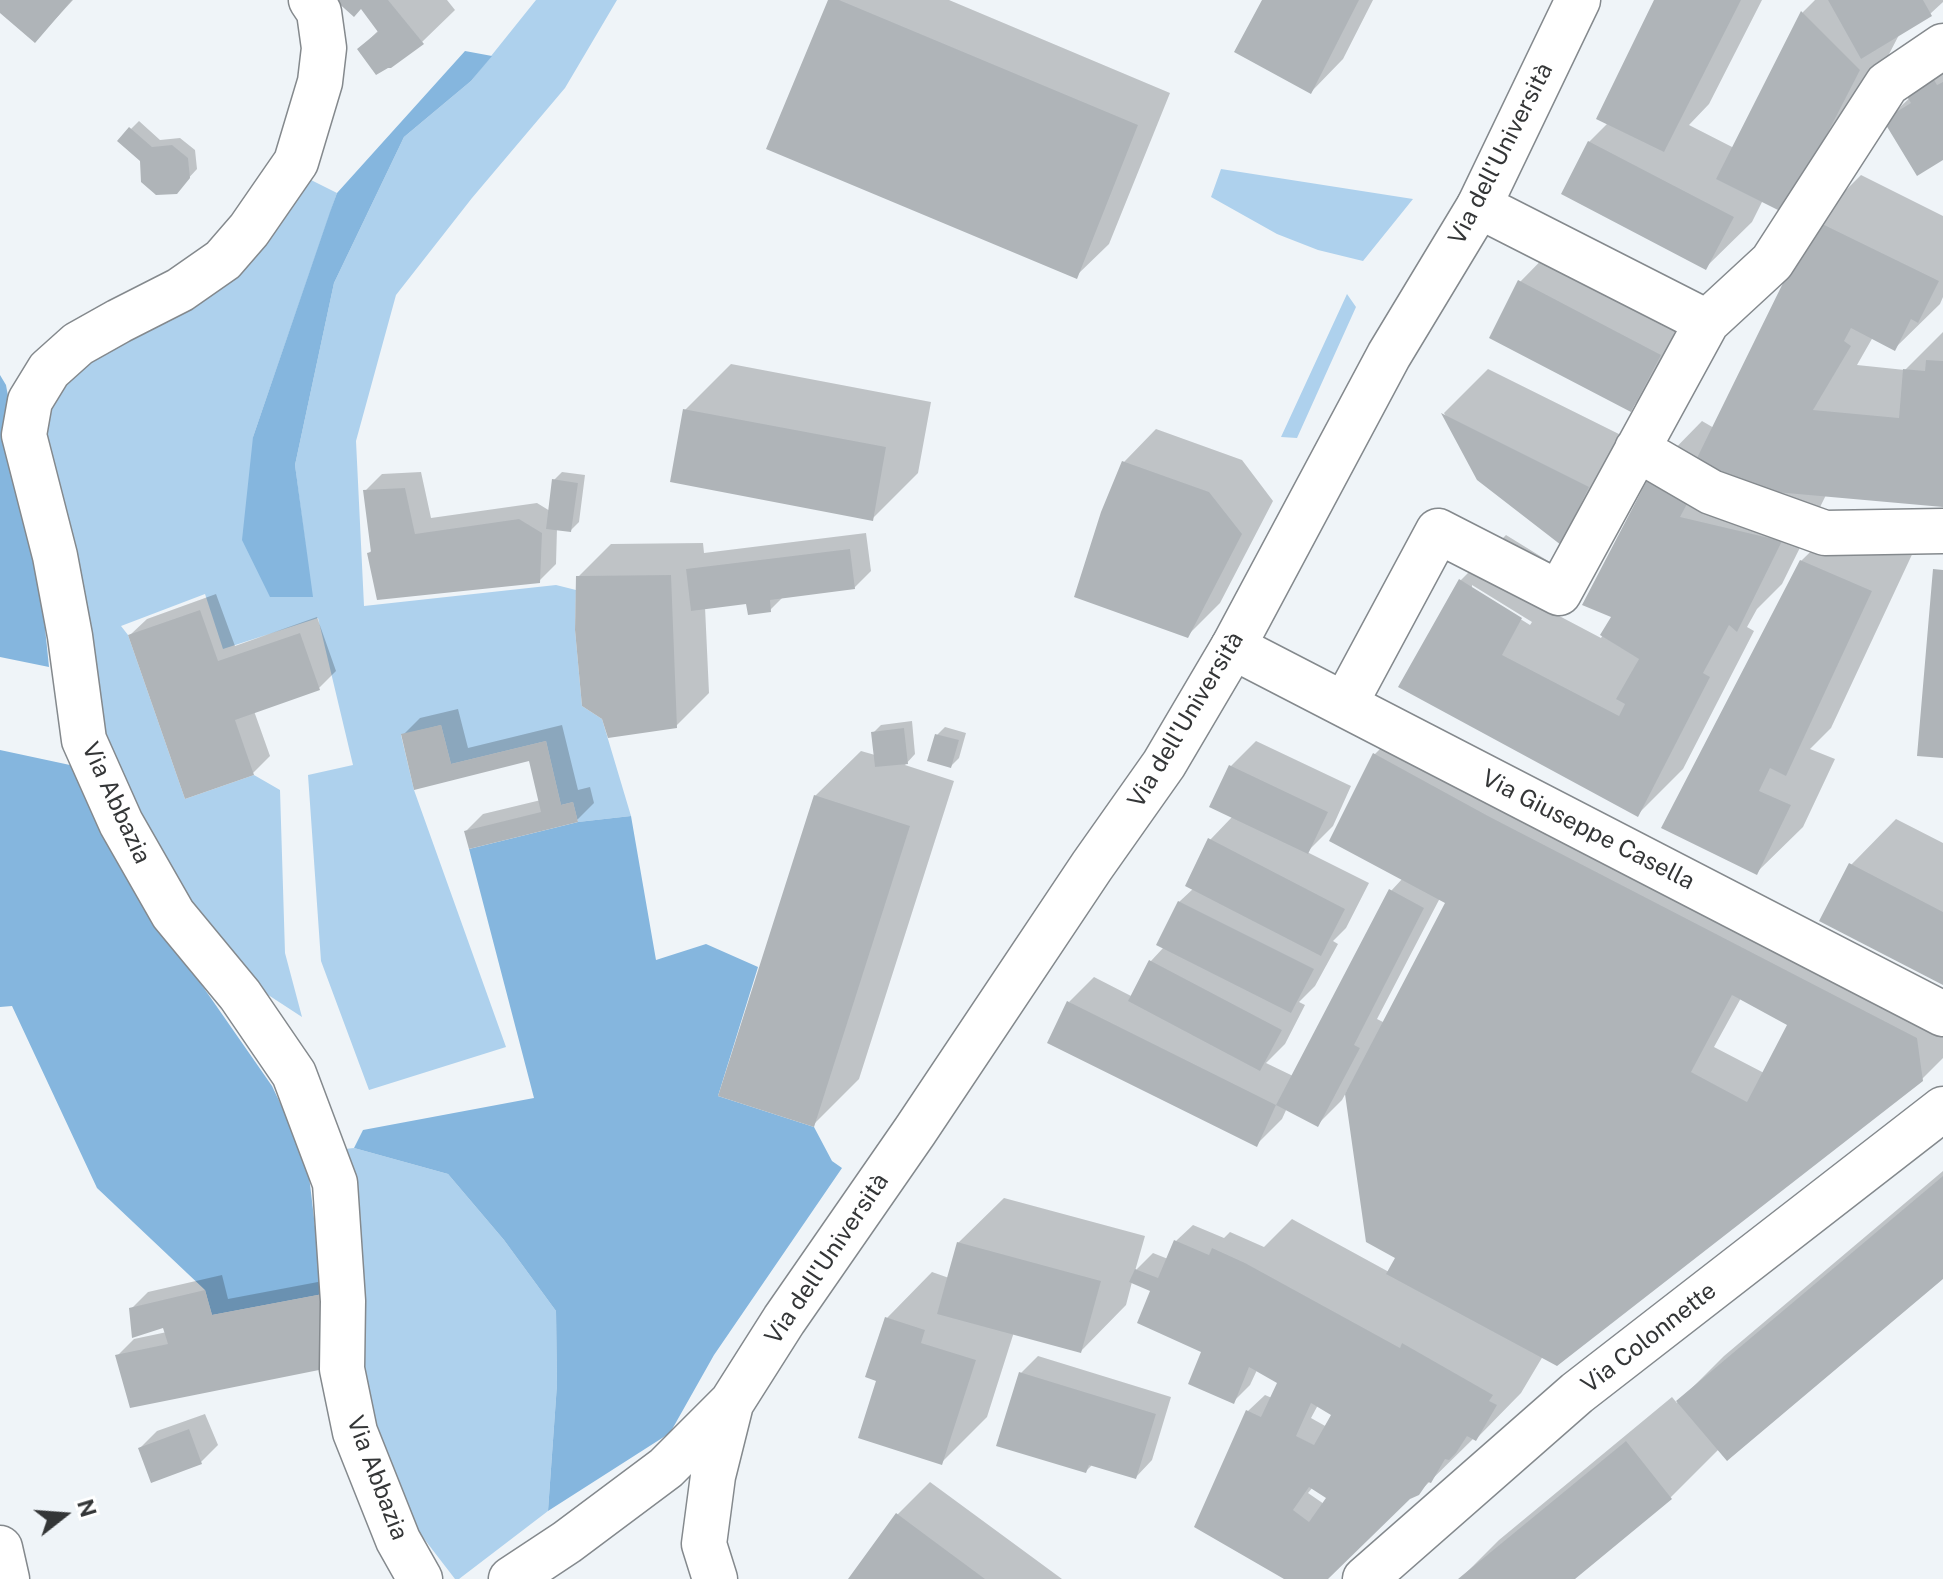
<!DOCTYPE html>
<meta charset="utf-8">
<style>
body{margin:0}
#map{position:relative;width:1943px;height:1579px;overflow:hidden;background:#eff4f8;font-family:"Public Sans",sans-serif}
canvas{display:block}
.north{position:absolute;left:24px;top:1475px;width:80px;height:80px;-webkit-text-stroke:6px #fff;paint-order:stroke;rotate:73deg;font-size:22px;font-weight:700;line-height:32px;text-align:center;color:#343637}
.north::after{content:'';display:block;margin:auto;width:28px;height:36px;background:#343637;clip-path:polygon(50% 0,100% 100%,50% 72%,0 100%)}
</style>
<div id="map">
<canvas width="1943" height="1579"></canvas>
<div class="north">N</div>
</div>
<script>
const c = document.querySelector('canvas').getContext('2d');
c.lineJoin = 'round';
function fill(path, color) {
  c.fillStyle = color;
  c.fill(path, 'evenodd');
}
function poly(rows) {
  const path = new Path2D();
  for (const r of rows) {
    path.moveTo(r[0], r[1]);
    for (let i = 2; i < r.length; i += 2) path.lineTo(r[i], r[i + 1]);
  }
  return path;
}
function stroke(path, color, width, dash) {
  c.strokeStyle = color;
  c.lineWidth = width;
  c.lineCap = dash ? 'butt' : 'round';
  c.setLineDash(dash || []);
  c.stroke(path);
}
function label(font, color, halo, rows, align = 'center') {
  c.font = font + ' "Public Sans",sans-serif';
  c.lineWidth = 7;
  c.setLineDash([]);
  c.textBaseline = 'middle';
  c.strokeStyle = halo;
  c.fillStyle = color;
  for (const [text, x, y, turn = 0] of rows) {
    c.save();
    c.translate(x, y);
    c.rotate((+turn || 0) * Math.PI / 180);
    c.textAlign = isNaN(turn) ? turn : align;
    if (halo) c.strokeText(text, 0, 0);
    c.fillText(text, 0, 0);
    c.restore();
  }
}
const green = poly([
 [536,0,617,0,565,88,472,198,396,295,356,441,364,606,556,585,576,590,575,630,582,706,602,719,631,816,578,822,573,802,561,805,546,741,451,764,441,725,401,735,414,790,506,1047,369,1090,321,961,308,775,353,765,318,618,223,649,205,594,121,626,128,635,185,799,254,775,280,790,285,953,302,1017,256,987,135,828,98,739,39,450,45,395,65,367,251,247,311,180,337,193,253,437,312,597,295,465,334,283,404,137,471,81],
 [1221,169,1413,199,1363,261,1318,250,1277,234,1211,197],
 [1347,294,1356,307,1297,438,1281,437],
 [354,1148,448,1174,504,1240,556,1311,557,1384,548,1511,459,1579,455,1579,408,1518,362,1416,335,1150]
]);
const forest = poly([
 [465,51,492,56,471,81,404,137,334,283,295,465,313,597,270,597,242,540,253,437,330,212,337,193],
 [0,375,6,385,39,569,49,667,0,657],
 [0,750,70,765,144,897,199,981,272,1086,307,1159,323,1294,212,1315,205,1290,97,1188,12,1006,0,1007],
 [631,816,656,960,706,944,758,967,718,1096,814,1127,832,1161,842,1168,714,1355,670,1433,548,1511,557,1384,556,1311,504,1240,448,1174,354,1148,363,1130,534,1098,469,849,578,822]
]);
const shadow = poly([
 [0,0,73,0,35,41,0,11],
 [338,0,447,0,455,10,422,42,359,49,379,30,362,7],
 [830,0,949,0,1170,93,1109,244,1076,276],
 [1266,0,1373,0,1343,59,1311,92],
 [1656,0,1762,0,1709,104,1689,125,1734,148,1803,12,1815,0,1943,0,1943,2,1930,14,1900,33,1831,166,1763,200,1752,222,1706,267,1589,142,1608,123],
 [1943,67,1943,157,1886,120],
 [139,121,160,140,180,138,195,150,197,169,184,183,120,140],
 [1861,175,1943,216,1943,297,1940,304,1894,349,1873,337,1857,365,1905,370,1943,332,1943,505,1826,495,1782,584,1757,609,1747,627,1754,631,1683,769,1637,815,1401,686,1461,580,1506,535,1566,572,1546,609,1601,638,1614,616,1657,467,1702,421,1714,428,1815,221],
 [1472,585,1532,622,1530,625,1472,589],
 [1565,236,1705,309,1676,364,1630,409,1520,282],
 [731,364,931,402,918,473,872,519,685,410],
 [1488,369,1633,441,1561,542,1479,479,1444,413],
 [1156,429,1242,460,1273,501,1220,603,1187,636,1124,462],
 [421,472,431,518,537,503,550,511,554,480,562,472,585,475,579,522,571,530,557,528,556,564,539,581,369,553,372,550,365,491,382,474],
 [1847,516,1916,546,1831,728,1810,749,1835,759,1803,827,1757,872,1664,827,1801,561],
 [866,533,871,571,854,588,784,596,770,610,748,602,705,607,709,693,676,726,578,577,611,544,703,543,704,553],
 [216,594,235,646,317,617,336,671,319,688,254,711,270,756,253,773,130,635,147,619],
 [458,709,468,748,562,725,578,790,590,787,594,803,577,820,466,831,483,814,541,800,530,759,416,787,403,735,420,718],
 [912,721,915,754,905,765,954,781,859,1079,813,1125,815,796,861,751,875,755,873,733,881,725],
 [945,727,966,733,959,758,951,766,937,735],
 [1400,729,1943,1022,1943,1058,1922,1079,1543,1356,1521,1393,1476,1439,1474,1438,1418,1493,1409,1497,1325,1579,1288,1579,1248,1411,1265,1395,1272,1398,1280,1383,1257,1370,1250,1385,1233,1402,1204,1351,1153,1290,1132,1282,1126,1305,1081,1351,1014,1332,987,1417,941,1463,878,1380,887,1318,932,1272,949,1278,958,1243,1004,1198,1145,1236,1135,1271,1153,1253,1168,1259,1176,1241,1193,1225,1224,1238,1230,1232,1264,1247,1292,1219,1389,1272,1398,1258,1347,1091,1342,1100,1317,1125,1287,1108,1282,1119,1257,1144,1069,1002,1094,977,1133,997,1151,961,1164,947,1179,902,1194,888,1210,840,1233,816,1212,806,1231,766,1256,741,1351,786,1333,826,1307,852,1369,883,1346,928,1333,941,1338,944,1315,986,1299,1002,1305,1005,1285,1044,1266,1063,1293,1076,1391,891,1403,878,1332,840,1375,754],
 [1440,898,1448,902,1385,1023,1377,1019],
 [1741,998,1790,1024,1764,1073,1714,1047],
 [1318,1405,1334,1414,1327,1427,1311,1418],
 [1313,1487,1328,1498,1324,1504,1308,1493],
 [1896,819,1943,843,1943,983,1851,865],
 [1943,1171,1943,1276,1719,1449,1671,1497,1571,1579,1460,1579,1499,1540,1672,1397,1677,1403,1724,1356],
 [222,1275,228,1299,339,1278,335,1351,318,1368,117,1356,134,1339,167,1332,165,1325,131,1309,148,1292],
 [1038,1356,1171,1397,1152,1460,1136,1477,1093,1464,1086,1471,1021,1373],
 [205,1414,218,1445,201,1462,140,1448,157,1431],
 [930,1482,1062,1579,851,1579,897,1515]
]);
const building = poly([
 [0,0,72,0,35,43,0,13],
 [335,0,388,0,424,44,391,68,388,68,376,75,357,49,378,32,361,9,354,17],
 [828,0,839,0,1138,125,1077,279,766,149],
 [1262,0,1359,0,1311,94,1234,52],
 [1654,0,1741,0,1664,152,1596,119],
 [1828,0,1923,0,1932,16,1861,59],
 [1801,11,1860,70,1786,214,1716,179],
 [1933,78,1937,85,1943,82,1943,160,1917,176,1883,120,1911,103,1906,95],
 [129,127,152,147,172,145,188,158,190,178,177,194,156,195,141,182,140,161,117,141],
 [1588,141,1734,217,1706,270,1561,194],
 [1814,220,1939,281,1918,323,1911,319,1895,351,1851,328,1844,341,1851,346,1813,410,1899,418,1903,369,1925,371,1926,360,1943,361,1943,507,1719,487,1697,458],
 [1518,280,1661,355,1631,412,1489,338],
 [683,409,886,447,873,521,670,482],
 [1441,413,1589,487,1561,545,1477,480],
 [1122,461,1209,492,1242,534,1188,638,1074,597,1101,512],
 [1655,465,1695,489,1680,517,1782,541,1737,632,1729,625,1703,673,1710,677,1638,817,1398,687,1459,579,1522,618,1502,655,1619,716,1625,704,1616,699,1639,659,1600,635,1611,617,1582,605],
 [552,479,578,483,571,532,546,529],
 [405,488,415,534,519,519,542,533,540,583,377,600,367,553,371,552,363,490],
 [850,549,855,589,770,600,771,612,748,615,746,604,691,611,686,569],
 [1800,560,1872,591,1786,776,1770,768,1759,791,1791,805,1757,875,1661,828],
 [1933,569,1943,570,1943,758,1917,756],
 [671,575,677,728,608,738,602,719,582,706,575,630,576,576],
 [200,610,218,661,300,633,320,690,235,720,254,775,185,799,128,635],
 [441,725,451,764,546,741,561,805,573,802,578,822,469,849,464,831,541,812,529,761,414,790,401,734],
 [904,728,908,764,875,767,871,732],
 [935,734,959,740,951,768,927,761],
 [1373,753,1488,816,1917,1038,1923,1081,1557,1366,1386,1274,1395,1258,1366,1242,1345,1094,1445,903,1329,841],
 [1732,995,1787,1025,1747,1102,1691,1072],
 [1229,765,1328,812,1308,854,1209,807],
 [814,795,910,826,814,1127,718,1096],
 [1208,838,1345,909,1321,956,1185,886],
 [1849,863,1943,912,1943,985,1819,921],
 [1389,889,1424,908,1354,1045,1360,1048,1318,1127,1276,1105,1257,1147,1047,1043,1067,1001,1276,1105],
 [1178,901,1314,969,1291,1013,1156,945],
 [1149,960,1282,1030,1260,1071,1128,1001],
 [1943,1176,1943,1279,1727,1461,1676,1401],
 [1174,1240,1209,1255,1212,1248,1245,1263,1400,1348,1402,1343,1493,1395,1489,1401,1497,1405,1476,1441,1467,1436,1456,1453,1449,1460,1445,1459,1431,1483,1428,1482,1419,1495,1410,1499,1328,1579,1284,1579,1194,1527,1246,1410,1261,1417,1277,1383,1249,1367,1234,1404,1188,1384,1201,1352,1137,1323,1150,1291,1129,1282,1135,1269,1158,1278],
 [1311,1403,1331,1415,1314,1445,1296,1436],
 [1309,1487,1326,1498,1309,1522,1293,1510],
 [957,1242,1101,1281,1081,1353,937,1314],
 [205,1290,212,1315,323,1294,319,1370,130,1408,115,1355,168,1344,163,1328,132,1338,129,1308],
 [885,1317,925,1330,921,1343,976,1360,942,1465,858,1438,876,1381,865,1377],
 [1019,1372,1156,1414,1136,1479,1089,1465,1086,1473,996,1446],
 [189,1429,202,1464,151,1483,138,1448],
 [1626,1441,1672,1499,1575,1579,1458,1579],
 [896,1513,939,1545,985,1579,848,1579]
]);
const street = poly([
 [311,0,319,12,324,48,320,82,296,162,249,230,223,260,180,290,119,321,78,344,49,370,30,401,24,435,55,556,70,636,84,740,121,823,173,914,240,995,294,1074,335,1183,343,1301,342,1369,355,1432,398,1540,420,1579],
 [1707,322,1772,262,1887,84,1943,46],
 [1637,449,1711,492,1825,533,1943,531],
 [1233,647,1943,1014],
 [1345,704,1438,531,1559,593,1707,322,1479,206],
 [0,1548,7,1579],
 [1365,1579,1577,1393,1943,1109]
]);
const secondary = poly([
 [511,1579,567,1542,666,1468,732,1402,784,1320,915,1131,1092,866,1164,764,1233,647,1389,355,1479,206,1578,0],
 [715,1579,704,1544,713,1476,731,1404]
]);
const streetNames = [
 ["Via dell'Università",1501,154,-63],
 ["Via dell'Università",1186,720,-59],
 ["Via Abbazia",116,803,65],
 ["Via Giuseppe Casella",1588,830,27],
 ["Via dell'Università",827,1259,-56],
 ["Via Colonnette",1649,1338,-38],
 ["Via Abbazia",377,1478,69]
];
fill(green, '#aed1ed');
fill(forest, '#85b6de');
fill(shadow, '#0003');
fill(building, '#afb4b8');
stroke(street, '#84898d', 47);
stroke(secondary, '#84898d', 47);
stroke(street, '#fff', 44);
stroke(secondary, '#fff', 44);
label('24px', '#343637', '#fff', streetNames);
</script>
